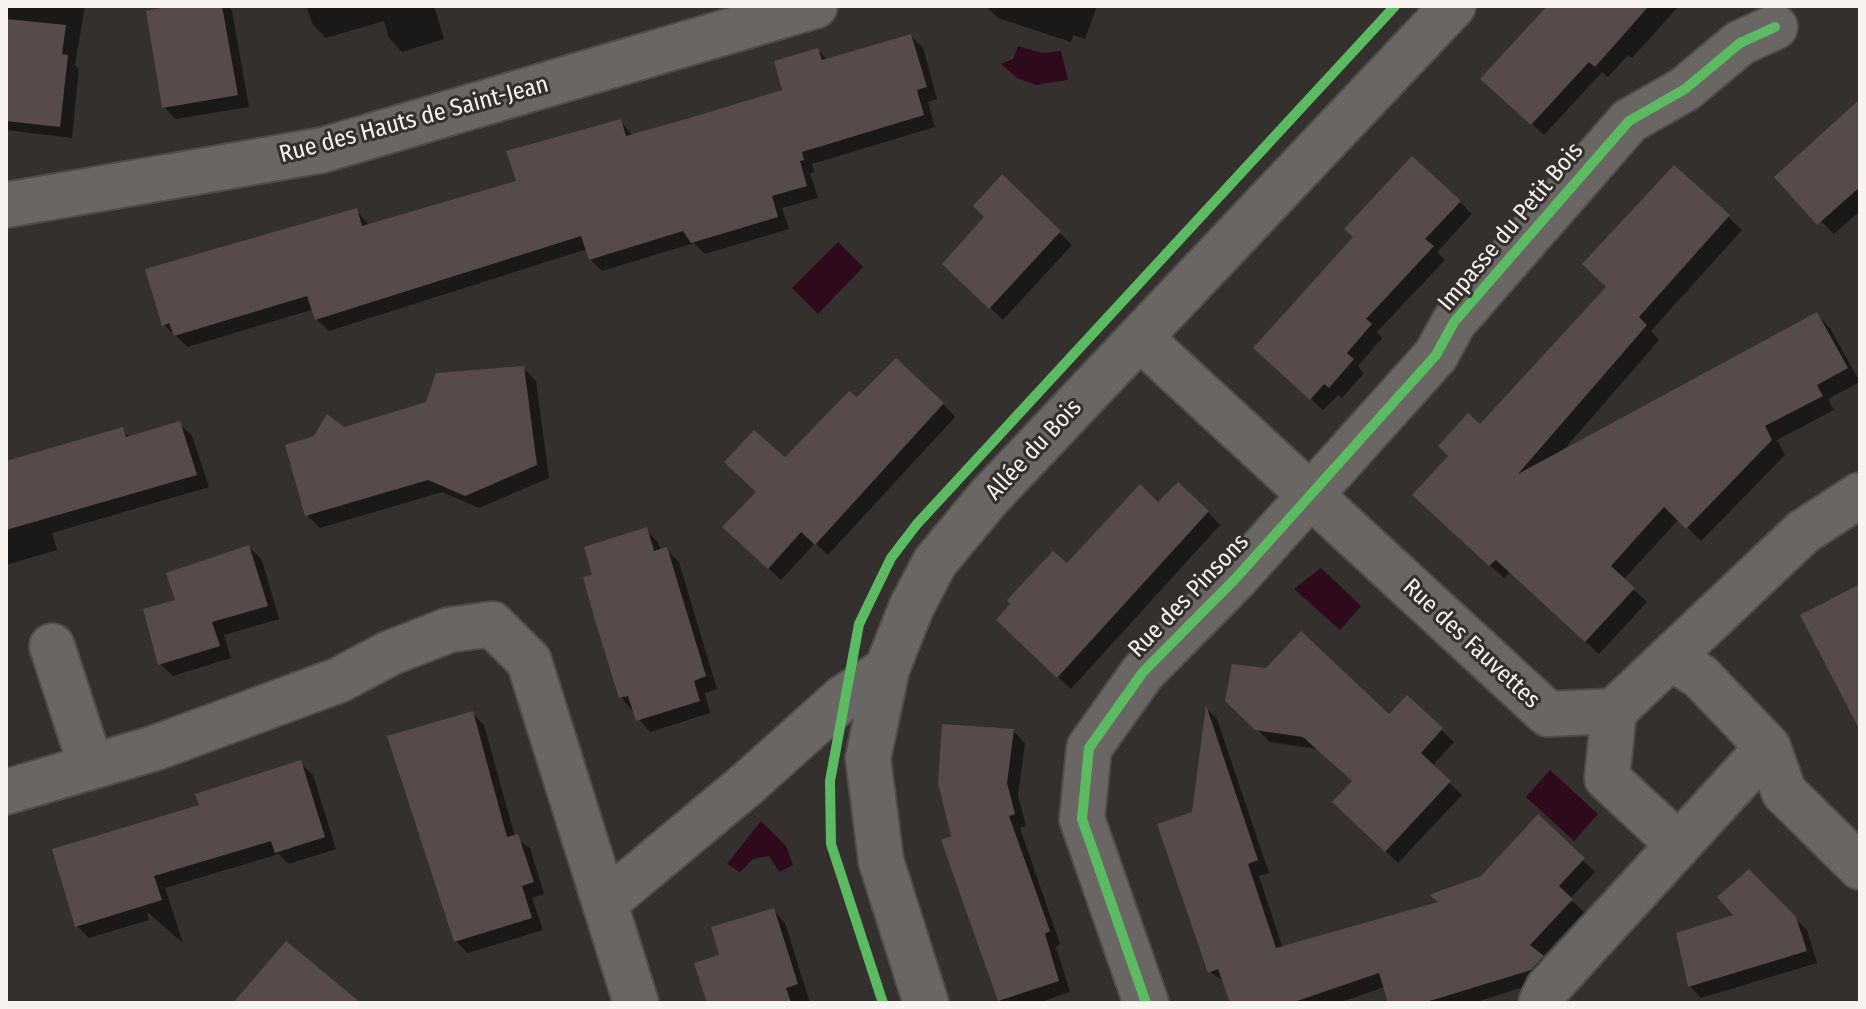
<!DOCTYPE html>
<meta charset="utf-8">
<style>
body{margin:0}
#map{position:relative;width:1866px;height:1009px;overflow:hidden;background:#33302e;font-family:"Fira Sans Condensed",sans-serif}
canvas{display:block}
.frame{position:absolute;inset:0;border:8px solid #f7f3f1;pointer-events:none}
</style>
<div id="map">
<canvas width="1866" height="1009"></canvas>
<div class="frame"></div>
</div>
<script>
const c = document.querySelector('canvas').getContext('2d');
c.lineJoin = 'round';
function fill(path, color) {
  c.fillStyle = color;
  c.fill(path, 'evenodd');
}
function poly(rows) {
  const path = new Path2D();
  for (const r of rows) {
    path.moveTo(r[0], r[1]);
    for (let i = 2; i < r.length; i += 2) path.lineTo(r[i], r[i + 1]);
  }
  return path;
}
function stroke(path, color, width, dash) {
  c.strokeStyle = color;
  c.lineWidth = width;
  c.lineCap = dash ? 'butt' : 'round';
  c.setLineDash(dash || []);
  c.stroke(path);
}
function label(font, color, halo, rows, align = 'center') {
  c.font = font + ' "Fira Sans Condensed",sans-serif';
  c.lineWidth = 6;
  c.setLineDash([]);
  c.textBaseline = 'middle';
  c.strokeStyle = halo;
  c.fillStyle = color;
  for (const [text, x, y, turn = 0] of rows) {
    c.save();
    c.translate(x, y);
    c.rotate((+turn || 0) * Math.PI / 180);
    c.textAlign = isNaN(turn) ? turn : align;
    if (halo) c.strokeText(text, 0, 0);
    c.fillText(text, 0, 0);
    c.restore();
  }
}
const water = poly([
 [1018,46,1042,53,1061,51,1068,80,1036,85,1017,78,1001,64,1013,59],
 [838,242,863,267,818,314,792,288],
 [1321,568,1361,606,1340,630,1294,589],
 [1550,770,1598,814,1574,841,1526,797],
 [761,821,786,846,793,865,779,872,769,856,753,859,740,872,727,864]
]);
const shadow = poly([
 [6,6,85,6,75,65,79,69,72,138,6,130],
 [182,6,227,6,232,11,249,107,176,119,164,107],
 [306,6,434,6,444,39,402,52,389,38,384,21,326,38,313,25],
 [986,6,1097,6,1085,39,1073,35,1071,42,998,18],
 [1552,6,1679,6,1632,58,1628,55,1608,77,1602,72,1544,135,1495,91],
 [911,36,923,48,937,99,928,102,935,127,812,164,815,172,810,173,818,198,782,208,789,229,705,254,694,243,602,271,590,259,587,249,329,331,316,319,314,309,188,347,164,325,356,210,370,226,518,183,620,121,633,136,785,91,818,50,828,61],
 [1860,101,1860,215,1858,213,1834,234,1777,177],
 [1674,167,1742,230,1651,331,1659,340,1562,452,1817,314,1830,328,1860,382,1828,399,1834,410,1777,440,1785,455,1701,541,1679,519,1623,580,1647,602,1599,654,1510,572,1504,578,1428,509,1480,427,1609,288],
 [1002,177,1072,245,1003,320,944,264,987,217],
 [1460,202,1472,214,1437,252,1445,260,1377,332,1382,338,1358,366,1364,373,1342,398,1338,395,1323,410,1267,360],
 [523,368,536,381,549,478,479,508,442,492,320,528,307,515,343,429,428,403],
 [857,400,943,404,955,417,828,555,815,543,781,580,737,539,785,460],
 [180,424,192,436,209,487,52,533,57,550,6,565,6,463,122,430,130,438],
 [1158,505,1208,512,1220,525,1071,689,1011,633,1067,566],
 [646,530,658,542,661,551,666,550,679,562,717,689,705,693,710,713,650,732,621,697,594,576],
 [249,547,262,560,279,619,224,635,231,658,173,676,160,664,177,601],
 [1407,698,1454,742,1432,766,1462,795,1398,863,1335,802,1354,782,1318,749,1270,742,1227,700,1389,717],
 [1207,709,1217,719,1269,873,1259,876,1283,949,1441,903,1482,878,1538,817,1595,872,1570,899,1584,912,1542,957,1554,969,1543,981,1473,1003,1390,1003,1385,987,1338,1003,1232,1003,1225,982,1210,972,1194,813],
 [472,713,484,725,515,837,530,848,544,894,532,898,543,930,468,953,456,941],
 [1013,731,1025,743,1018,796,1026,826,1020,828,1060,944,1056,947,1070,992,1038,1003,1003,1003,1000,1000,953,837],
 [300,763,313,775,336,849,289,864,279,854,165,888,183,943,147,912,149,920,89,938,77,926,201,806],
 [1748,872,1807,930,1817,963,1701,998,1690,986,1737,916],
 [773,910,785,923,810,1003,709,1003]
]);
const building = poly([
 [171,6,222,6,238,95,162,108,146,11],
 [1547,6,1649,6,1595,67,1589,62,1531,125,1480,79],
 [6,19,66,25,62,54,68,55,60,127,6,121],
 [911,34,927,87,917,90,924,115,802,152,804,160,800,161,807,186,772,196,778,217,691,243,683,231,589,260,581,236,315,320,307,296,174,336,169,323,162,326,145,269,357,208,362,226,516,181,506,151,621,119,626,136,693,117,782,90,774,61,818,48,822,60],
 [1860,99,1860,187,1817,225,1774,177],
 [1412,156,1461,201,1425,239,1434,246,1366,319,1372,324,1347,353,1354,359,1329,388,1324,384,1310,400,1253,348,1353,237,1344,229],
 [1674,165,1730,215,1639,317,1647,325,1518,474,1817,312,1848,368,1817,385,1823,396,1765,426,1772,440,1686,529,1664,507,1611,566,1635,588,1585,642,1496,560,1489,566,1412,495,1448,456,1438,446,1468,413,1480,424,1606,287,1582,264],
 [1002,174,1061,231,989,309,942,264,984,217,973,206],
 [896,358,944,403,815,545,801,532,768,569,722,527,756,492,724,462,754,430,785,457,849,391,857,397],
 [524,366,537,465,465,496,428,480,305,516,285,445,314,436,327,414,344,427,426,402,436,373],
 [180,421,197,475,6,530,6,461,123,427,126,437],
 [1178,482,1209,511,1057,678,996,620,1010,604,1007,600,1053,551,1067,563,1140,484,1158,502],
 [647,527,654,551,667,547,706,676,694,681,700,701,636,721,628,696,619,698,594,617,583,577,592,575,584,547],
 [249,545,268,606,212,622,220,646,158,665,143,609,175,600,166,573],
 [1860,584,1860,731,1800,615],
 [1301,631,1389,714,1407,695,1443,728,1421,753,1451,781,1385,852,1332,802,1352,781,1303,737,1255,730,1225,701,1232,664,1266,668],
 [1206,705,1258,860,1248,864,1276,948,1438,902,1429,895,1481,876,1538,814,1585,858,1559,886,1573,899,1530,945,1544,956,1531,970,1423,1003,1388,1003,1379,973,1291,1003,1230,1003,1218,969,1208,973,1157,824,1192,812],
 [473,711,507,837,518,834,534,882,522,886,532,918,454,942,387,736],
 [942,724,1014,729,1007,783,1015,814,1009,816,1050,931,1045,934,1059,981,998,1001,941,840,951,836,938,783],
 [301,760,325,837,275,853,271,841,154,876,162,900,75,927,52,849,199,805,195,794],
 [1749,869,1796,917,1807,951,1688,987,1676,933,1733,915,1717,897],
 [774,908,798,984,786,988,791,1003,707,1003,694,963,719,955,711,927],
 [286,941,361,1003,233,1003]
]);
const street = poly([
 [6,205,323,150,815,6],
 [1140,338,1548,714,1614,711,1803,532,1860,495],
 [52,646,91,766],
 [1672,659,1700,676,1768,747,1784,792,1860,867],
 [1614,711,1607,778,1678,844],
 [6,792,155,748,339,680,390,653,449,630,492,624,529,661,636,1003],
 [607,901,746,785,843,698,887,669],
 [926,1003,881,861,868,758,887,669,911,608,935,562,989,497,1453,6],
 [1146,1003,1082,819,1089,748,1143,672,1236,578,1436,355,1454,322,1629,121,1685,89,1740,43,1775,27],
 [1541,1003,1548,988,1768,747]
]);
const cycleway = poly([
 [883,1003,831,844,830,781,859,624,891,558,917,524,1395,6],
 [1146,1003,1082,819,1089,748,1143,672,1236,578,1436,355,1454,322,1629,121,1685,89,1740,43,1775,27]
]);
const streetNames = [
 ["Rue des Hauts de Saint-Jean",414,120,-15],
 ["Impasse du Petit Bois",1511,227,-50],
 ["Allée du Bois",1034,450,-47],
 ["Rue des Pinsons",1189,596,-46],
 ["Rue des Fauvettes",1471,644,43]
];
fill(water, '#2f0a1d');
fill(shadow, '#0007');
fill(building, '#564b4a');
stroke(street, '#4f4d4b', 48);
stroke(street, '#696664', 44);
stroke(cycleway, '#5cba63', 10);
label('24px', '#f7f3f1', '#352f2c', streetNames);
</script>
